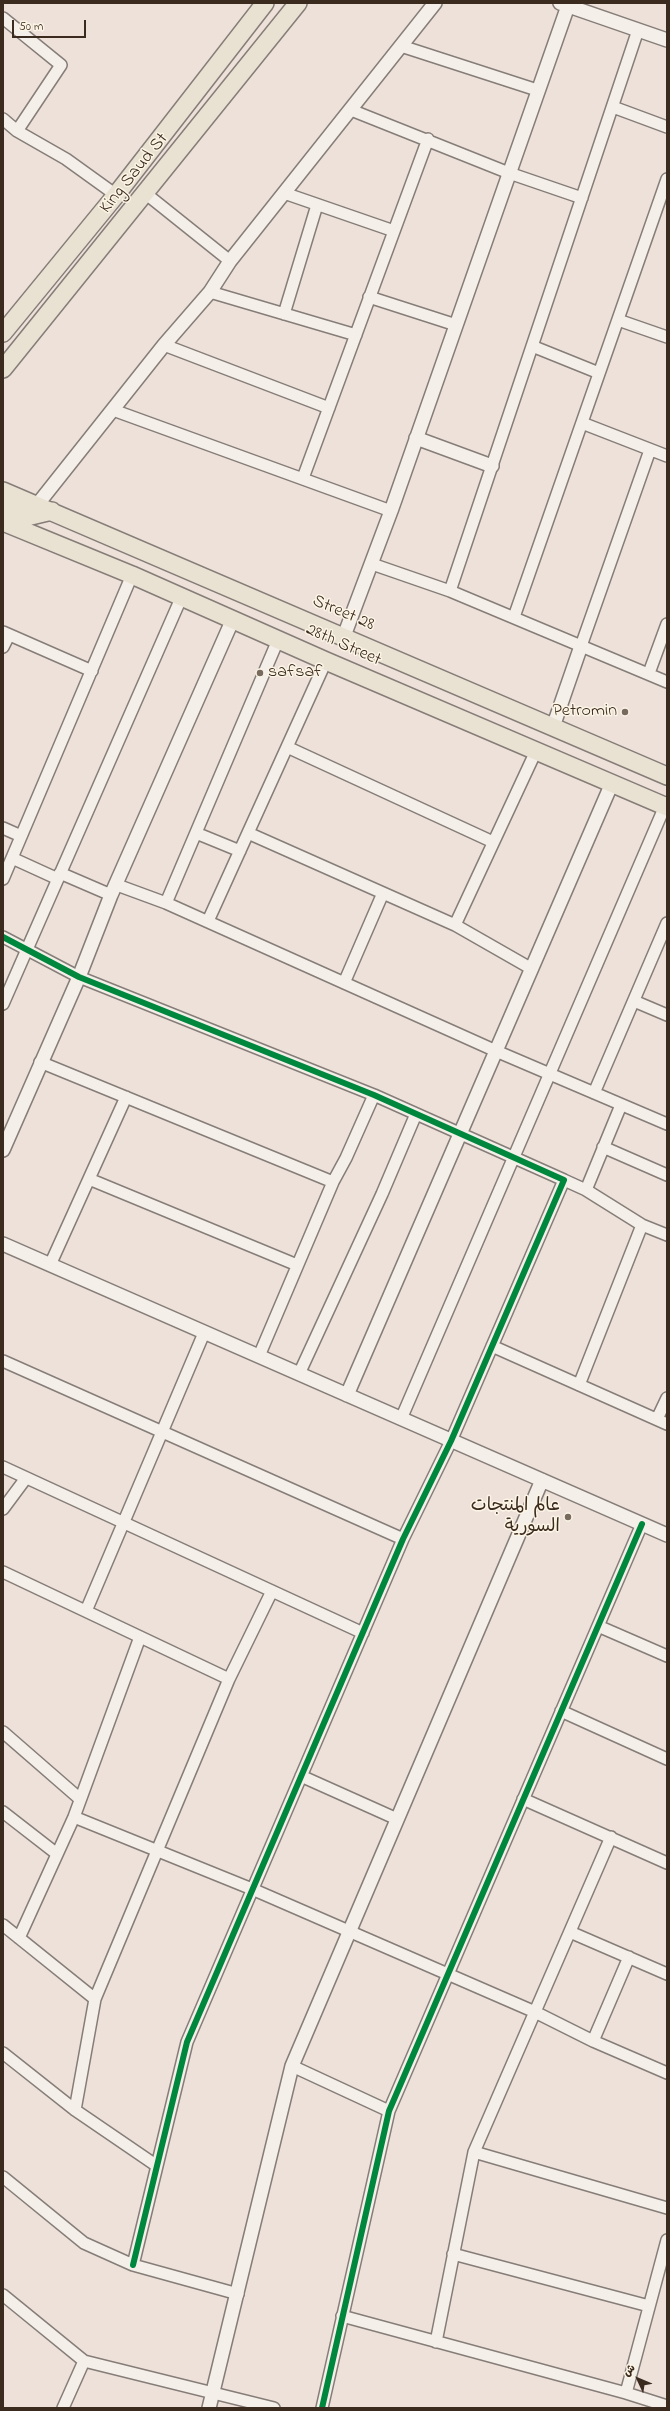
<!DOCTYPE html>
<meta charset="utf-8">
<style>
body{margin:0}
#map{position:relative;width:670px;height:2411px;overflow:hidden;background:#ede1da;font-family:"Indie Flower","Playpen Sans Arabic",sans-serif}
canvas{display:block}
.frame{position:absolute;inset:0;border:4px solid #3b2a1e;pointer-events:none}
.north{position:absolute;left:618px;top:2359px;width:40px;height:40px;-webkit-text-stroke:3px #fcf5e5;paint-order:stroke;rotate:314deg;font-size:11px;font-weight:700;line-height:16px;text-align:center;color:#3b2a1e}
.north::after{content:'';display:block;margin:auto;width:14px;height:18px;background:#3b2a1e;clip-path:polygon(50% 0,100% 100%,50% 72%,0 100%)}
.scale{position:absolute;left:12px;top:20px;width:74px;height:18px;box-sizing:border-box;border:2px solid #3b2a1e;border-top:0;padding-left:5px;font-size:12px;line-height:14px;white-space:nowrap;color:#3b2a1e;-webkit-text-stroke:3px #fcf5e5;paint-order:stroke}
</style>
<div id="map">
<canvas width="670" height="2411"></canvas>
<div class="frame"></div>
<div class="north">ش</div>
<div class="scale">50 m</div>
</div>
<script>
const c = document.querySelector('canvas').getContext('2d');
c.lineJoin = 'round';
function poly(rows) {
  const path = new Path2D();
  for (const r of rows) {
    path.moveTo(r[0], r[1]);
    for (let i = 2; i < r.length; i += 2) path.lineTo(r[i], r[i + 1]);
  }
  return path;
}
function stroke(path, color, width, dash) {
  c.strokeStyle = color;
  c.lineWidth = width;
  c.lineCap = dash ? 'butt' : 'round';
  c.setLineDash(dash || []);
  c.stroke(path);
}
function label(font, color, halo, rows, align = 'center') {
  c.font = font + ' "Indie Flower","Playpen Sans Arabic",sans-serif';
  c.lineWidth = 3;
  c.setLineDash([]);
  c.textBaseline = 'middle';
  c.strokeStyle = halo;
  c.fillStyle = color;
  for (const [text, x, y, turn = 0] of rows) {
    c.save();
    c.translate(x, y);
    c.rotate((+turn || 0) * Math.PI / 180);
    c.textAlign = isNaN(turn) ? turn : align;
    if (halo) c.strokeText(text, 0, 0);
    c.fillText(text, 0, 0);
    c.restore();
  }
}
const minor = poly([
 [3,18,61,65,17,131],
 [401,46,537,90],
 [613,107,667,127],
 [351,110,509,173,582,198],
 [3,119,17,131,66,159,116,195],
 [145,193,230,261],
 [284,193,394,231],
 [210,292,356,335],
 [369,297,456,325],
 [284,314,317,205],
 [618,320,667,337],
 [164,345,329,408],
 [532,346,599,373],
 [113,410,391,511],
 [582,423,667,456],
 [303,478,428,139],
 [372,564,450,591,667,682],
 [450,591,638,30],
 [514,617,667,179],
 [3,632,92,671],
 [581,646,650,450],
 [3,647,9,635],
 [649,673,667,624],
 [287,747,493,842],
 [3,828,21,836],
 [196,833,240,851],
 [248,833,455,925,536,751],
 [12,858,58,879],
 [60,873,111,895],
 [3,879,132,575],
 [117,885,166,903,496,1051,667,1124],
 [166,903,278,640],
 [208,921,326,661],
 [455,925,532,969],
 [3,937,79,977,374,1095,564,1180,451,1441,403,1539,187,2042,133,2265],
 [344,983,383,893],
 [634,1001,667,1015],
 [3,1004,182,596],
 [40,1062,333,1182,259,1356],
 [594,1093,667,923],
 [603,1147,667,1175],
 [89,1179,297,1265],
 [564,1180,586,1190,642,1225,667,1235],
 [333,1182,346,1158,374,1095],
 [586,1190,621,1105],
 [50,1265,126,1097],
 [492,1346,667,1424],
 [3,1361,403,1539],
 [299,1374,382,1194,416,1114],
 [579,1385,642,1225],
 [401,1419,665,806],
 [657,1419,667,1398],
 [3,1467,363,1633],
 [3,1509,26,1478],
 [3,1572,229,1679],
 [86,1611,204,1333],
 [598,1626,667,1656],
 [561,1711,667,1759],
 [3,1732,80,1799],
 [301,1776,397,1819],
 [523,1799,667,1863],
 [3,1812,57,1854],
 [74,1817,252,1889,535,2012,593,2041,629,1957],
 [3,1925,95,1999],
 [570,1932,667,1974],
 [19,1938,74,1817,140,1637],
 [593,2041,667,2073],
 [3,2053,75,2110,157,2166],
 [292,2066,389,2111],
 [75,2110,95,1999,229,1679,272,1591],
 [474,2152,667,2208],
 [3,2177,84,2243,133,2265,238,2294],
 [453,2254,649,2306],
 [3,2295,84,2361,274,2408],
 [342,2316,626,2393,667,2406],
 [436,2342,474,2152,611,1837],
 [626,2393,667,2240],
 [63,2408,84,2361],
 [322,2408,389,2111,642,1524]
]);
const tertiary = poly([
 [560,3,667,40],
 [416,438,492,466],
 [37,505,164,345,210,292,230,261,435,3],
 [344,636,391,511,569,3],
 [553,727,581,646],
 [3,1150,79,977,111,895,233,619],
 [3,1244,667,1535],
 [347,1395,612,783],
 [209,2408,292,2066,542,1480]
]);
const primary = poly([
 [3,333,116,195,265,3],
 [3,369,298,3],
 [3,491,667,776],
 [3,506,31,516,52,511],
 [3,522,132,575,326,661,667,807]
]);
const cycleway = poly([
 [3,937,79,977,374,1095,564,1180,451,1441,403,1539,187,2042,133,2265],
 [322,2408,389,2111,642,1524]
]);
const markers = [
 [260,673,4,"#796a60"],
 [625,712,4,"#796a60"],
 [568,1517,4,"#796a60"]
];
const streetNames = [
 ["King Saud St",135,174,-51],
 ["Street 28",343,614,23],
 ["28th Street",343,646,24]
];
const poiNames = [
 ["safsaf",268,673,"left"],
 ["Petromin",617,712],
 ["عالم المنتجات",560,1507],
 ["السورية",560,1528]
];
stroke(minor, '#867d78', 14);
stroke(tertiary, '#867d78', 16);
stroke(primary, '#867d78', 20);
stroke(minor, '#f4efe9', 11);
stroke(tertiary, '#f4efe9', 13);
stroke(primary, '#e9e2d2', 17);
stroke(cycleway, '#00873e', 6);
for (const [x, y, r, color] of markers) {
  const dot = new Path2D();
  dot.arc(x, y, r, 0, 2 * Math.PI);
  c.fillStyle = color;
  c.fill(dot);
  stroke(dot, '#fcf5e5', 1.5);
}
label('18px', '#3b2a1e', '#fcf5e5', streetNames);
label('18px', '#3b2a1e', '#fcf5e5', poiNames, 'right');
</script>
